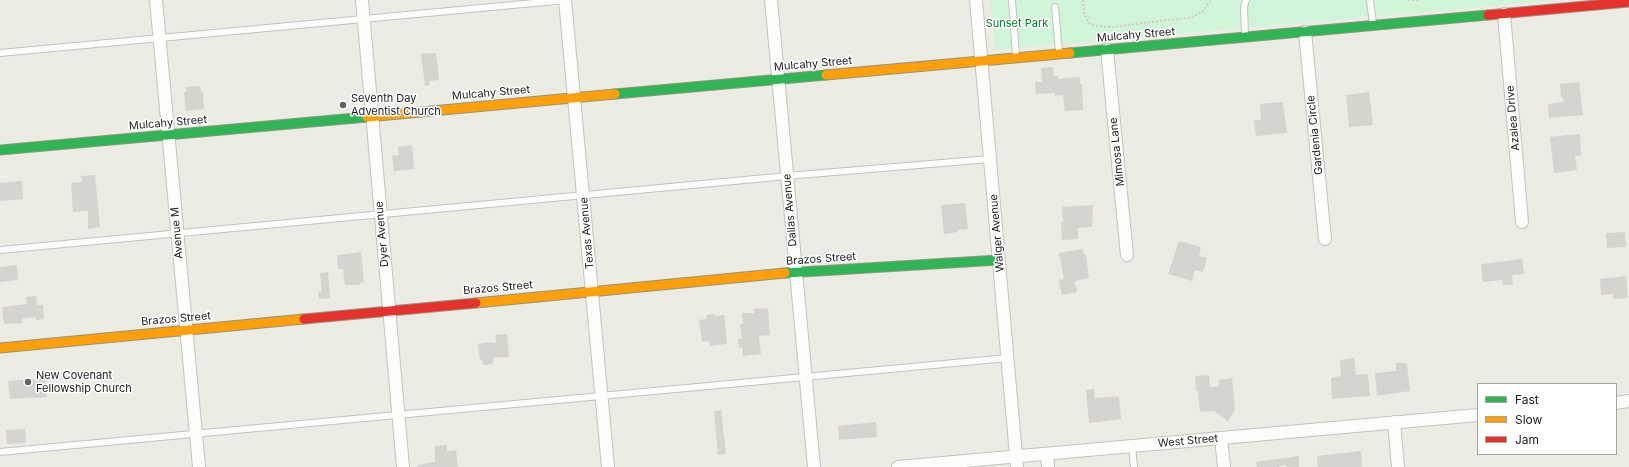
<!DOCTYPE html>
<style>
body{margin:0}
#map{position:relative;width:1629px;height:467px;overflow:hidden;background:#ecebe4;font-family:Inter,sans-serif}
canvas{display:block}
.legend{position:absolute;left:1477px;top:383px;width:140px;height:72px;box-sizing:border-box;background:#fff;border:1px solid #a4a4a4;margin:0;padding:5px 7px;list-style:none;font-size:12px;color:#1c1c1c}
.legend li{display:flex;align-items:center;gap:8px;height:20px}
.legend b{width:20px;border:1px solid #a4a4a4}
</style>
<div id="map">
<canvas width="1629" height="467"></canvas>
<ul class="legend">
<li><b style="height:5px;background:#30b455"></b>Fast</li>
<li><b style="height:5px;background:#ff9f0a"></b>Slow</li>
<li><b style="height:5px;background:#e5322d"></b>Jam</li>
</ul>
</div>
<script>
const c = document.querySelector('canvas').getContext('2d');
c.lineJoin = 'round';
function fill(path, color) {
  c.fillStyle = color;
  c.fill(path, 'evenodd');
}
function poly(rows) {
  const path = new Path2D();
  for (const r of rows) {
    path.moveTo(r[0], r[1]);
    for (let i = 2; i < r.length; i += 2) path.lineTo(r[i], r[i + 1]);
  }
  return path;
}
function stroke(path, color, width, dash) {
  c.strokeStyle = color;
  c.lineWidth = width;
  c.lineCap = dash ? 'butt' : 'round';
  c.setLineDash(dash || []);
  c.stroke(path);
}
function label(font, color, halo, rows, align = 'center') {
  c.font = font + ' Inter,sans-serif';
  c.lineWidth = 3;
  c.setLineDash([]);
  c.textBaseline = 'middle';
  c.strokeStyle = halo;
  c.fillStyle = color;
  for (const [text, x, y, turn = 0] of rows) {
    c.save();
    c.translate(x, y);
    c.rotate((+turn || 0) * Math.PI / 180);
    c.textAlign = isNaN(turn) ? turn : align;
    if (halo) c.strokeText(text, 0, 0);
    c.fillText(text, 0, 0);
    c.restore();
  }
}
const park = poly([
 [990,0,1558,0,995,50]
]);
const building = poly([
 [436,53,439,80,429,81,429,85,425,86,421,54],
 [1053,67,1054,76,1058,76,1058,79,1080,77,1080,84,1082,84,1083,110,1065,111,1063,95,1055,96,1055,93,1036,94,1035,82,1042,82,1041,68],
 [1579,82,1583,115,1549,118,1548,104,1563,102,1563,97,1561,97,1560,84],
 [200,86,201,92,203,92,204,109,186,111,184,92,186,92,186,87],
 [1369,92,1373,125,1349,127,1346,95],
 [1283,102,1287,133,1256,136,1254,120,1261,120,1260,104],
 [1580,134,1581,155,1575,156,1577,170,1554,173,1550,137],
 [412,145,414,169,394,171,392,156,399,155,398,147],
 [95,175,100,227,88,229,88,211,73,212,71,183,82,182,81,176],
 [22,181,23,199,0,201,0,183],
 [965,203,968,229,958,230,958,232,944,234,941,205],
 [1093,205,1092,227,1078,228,1078,239,1062,240,1061,222,1063,222,1062,207],
 [1625,232,1626,247,1607,248,1606,233],
 [1179,241,1201,247,1199,256,1207,258,1203,272,1195,270,1192,281,1168,274],
 [1083,249,1084,255,1086,255,1089,278,1075,281,1077,292,1062,295,1059,280,1064,279,1059,253],
 [361,252,364,282,360,283,360,285,345,285,343,269,338,269,337,255],
 [1522,259,1524,274,1512,275,1513,285,1503,285,1502,280,1483,282,1481,264],
 [17,265,18,280,0,282,0,267],
 [328,272,330,298,319,299,318,292,322,291,320,273],
 [1626,276,1628,298,1613,299,1613,294,1601,295,1600,279],
 [36,296,37,305,43,305,44,319,36,320,36,317,22,319,22,323,4,324,2,307,27,304,26,297],
 [768,308,770,335,759,336,761,354,743,356,742,347,739,348,738,339,742,339,740,324,743,324,742,313,754,313,754,309],
 [715,314,715,316,724,315,727,344,710,346,709,341,702,342,699,320,707,319,706,315],
 [507,334,509,357,493,358,493,364,483,365,482,359,480,360,478,344,489,342,496,343,495,335],
 [1354,358,1356,375,1368,374,1370,396,1332,399,1331,378,1341,376,1340,360],
 [1396,363,1404,363,1407,364,1410,391,1377,396,1375,373,1396,371],
 [1209,375,1210,387,1219,386,1219,380,1232,378,1235,410,1228,421,1214,411,1200,412,1198,391,1196,391,1195,376],
 [46,378,47,397,10,399,8,381],
 [1094,389,1095,398,1119,396,1121,419,1089,423,1086,390],
 [721,410,726,454,718,455,714,411],
 [876,422,877,437,839,440,838,426],
 [25,429,26,443,7,444,6,430],
 [447,445,447,451,456,450,458,467,418,467,417,465,435,462,435,446],
 [1361,451,1362,467,1318,467,1317,456],
 [1299,456,1299,467,1286,467,1286,465,1279,466,1279,467,1257,467,1256,462]
]);
const path = poly([
 [1083,0,1084,13,1089,23,1096,26,1112,27,1193,17,1202,12,1211,0],
 [1408,0,1420,0]
]);
const lane = poly([
 [1012,0,1016,56],
 [1370,0,1373,24],
 [1055,7,1059,52],
 [1245,36,1244,7,1246,0],
 [0,53,566,0],
 [0,250,787,176,990,159],
 [1132,446,1134,467],
 [0,452,1008,358]
]);
const street = poly([
 [156,0,199,467],
 [362,0,403,467],
 [565,0,608,467],
 [771,0,814,467],
 [976,0,1017,467],
 [1504,14,1522,222],
 [1305,32,1325,239],
 [1107,50,1127,255],
 [1616,403,1629,401],
 [1394,422,1398,467],
 [1221,438,1224,467],
 [1047,454,1048,467],
 [898,467,1478,415]
]);
const fast = poly([
 [1070,53,1488,15],
 [615,94,826,75],
 [0,150,367,117],
 [785,273,999,260]
]);
const slow = poly([
 [826,75,1070,53],
 [367,117,615,94],
 [476,303,785,273],
 [0,348,304,319]
]);
const jam = poly([
 [1488,15,1629,2],
 [304,319,476,303]
]);
const markers = [
 [343,105,4,"#656462"],
 [28,382,4,"#656462"]
];
const parkNames = [
 ["Sunset Park",1017,24]
];
const streetNames = [
 ["Mulcahy Street",1136,35,-5],
 ["Mulcahy Street",813,64,-5],
 ["Mulcahy Street",491,93,-5],
 ["Azalea Drive",1513,118,-95],
 ["Mulcahy Street",168,123,-5],
 ["Gardenia Circle",1315,135,-96],
 ["Mimosa Lane",1117,152,-96],
 ["Dallas Avenue",790,210,-95],
 ["Avenue M",177,233,-95],
 ["Texas Avenue",587,233,-95],
 ["Walger Avenue",997,233,-95],
 ["Dyer Avenue",382,234,-95],
 ["Brazos Street",821,259,-4],
 ["Brazos Street",498,288,-5],
 ["Brazos Street",176,319,-5],
 ["West Street",1188,441,-5]
];
const poiNames = [
 ["Seventh Day",351,99],
 ["Adventist Church",351,112],
 ["New Covenant",36,376],
 ["Fellowship Church",36,389]
];
fill(park, '#d0f5d8');
fill(building, '#d6d4ce');
stroke(lane, '#c4c3c0', 8);
stroke(street, '#c4c3c0', 14);
stroke(fast, '#8e967c', 11);
stroke(slow, '#8e967c', 11);
stroke(jam, '#8e967c', 11);
stroke(path, '#d7cbc4', 2, [2, 2]);
stroke(lane, '#fcfcfb', 6);
stroke(street, '#fcfcfb', 12);
stroke(fast, '#30b455', 9);
stroke(slow, '#ff9f0a', 9);
stroke(jam, '#e5322d', 9);
for (const [x, y, r, color] of markers) {
  const dot = new Path2D();
  dot.arc(x, y, r, 0, 2 * Math.PI);
  c.fillStyle = color;
  c.fill(dot);
  stroke(dot, '#fff', 1.5);
}
label('11px', '#01842a', '#fff', parkNames);
label('11px', '#1c1c1c', '#fff', streetNames);
label('11px', '#1c1c1c', '#fff', poiNames, 'left');
</script>
